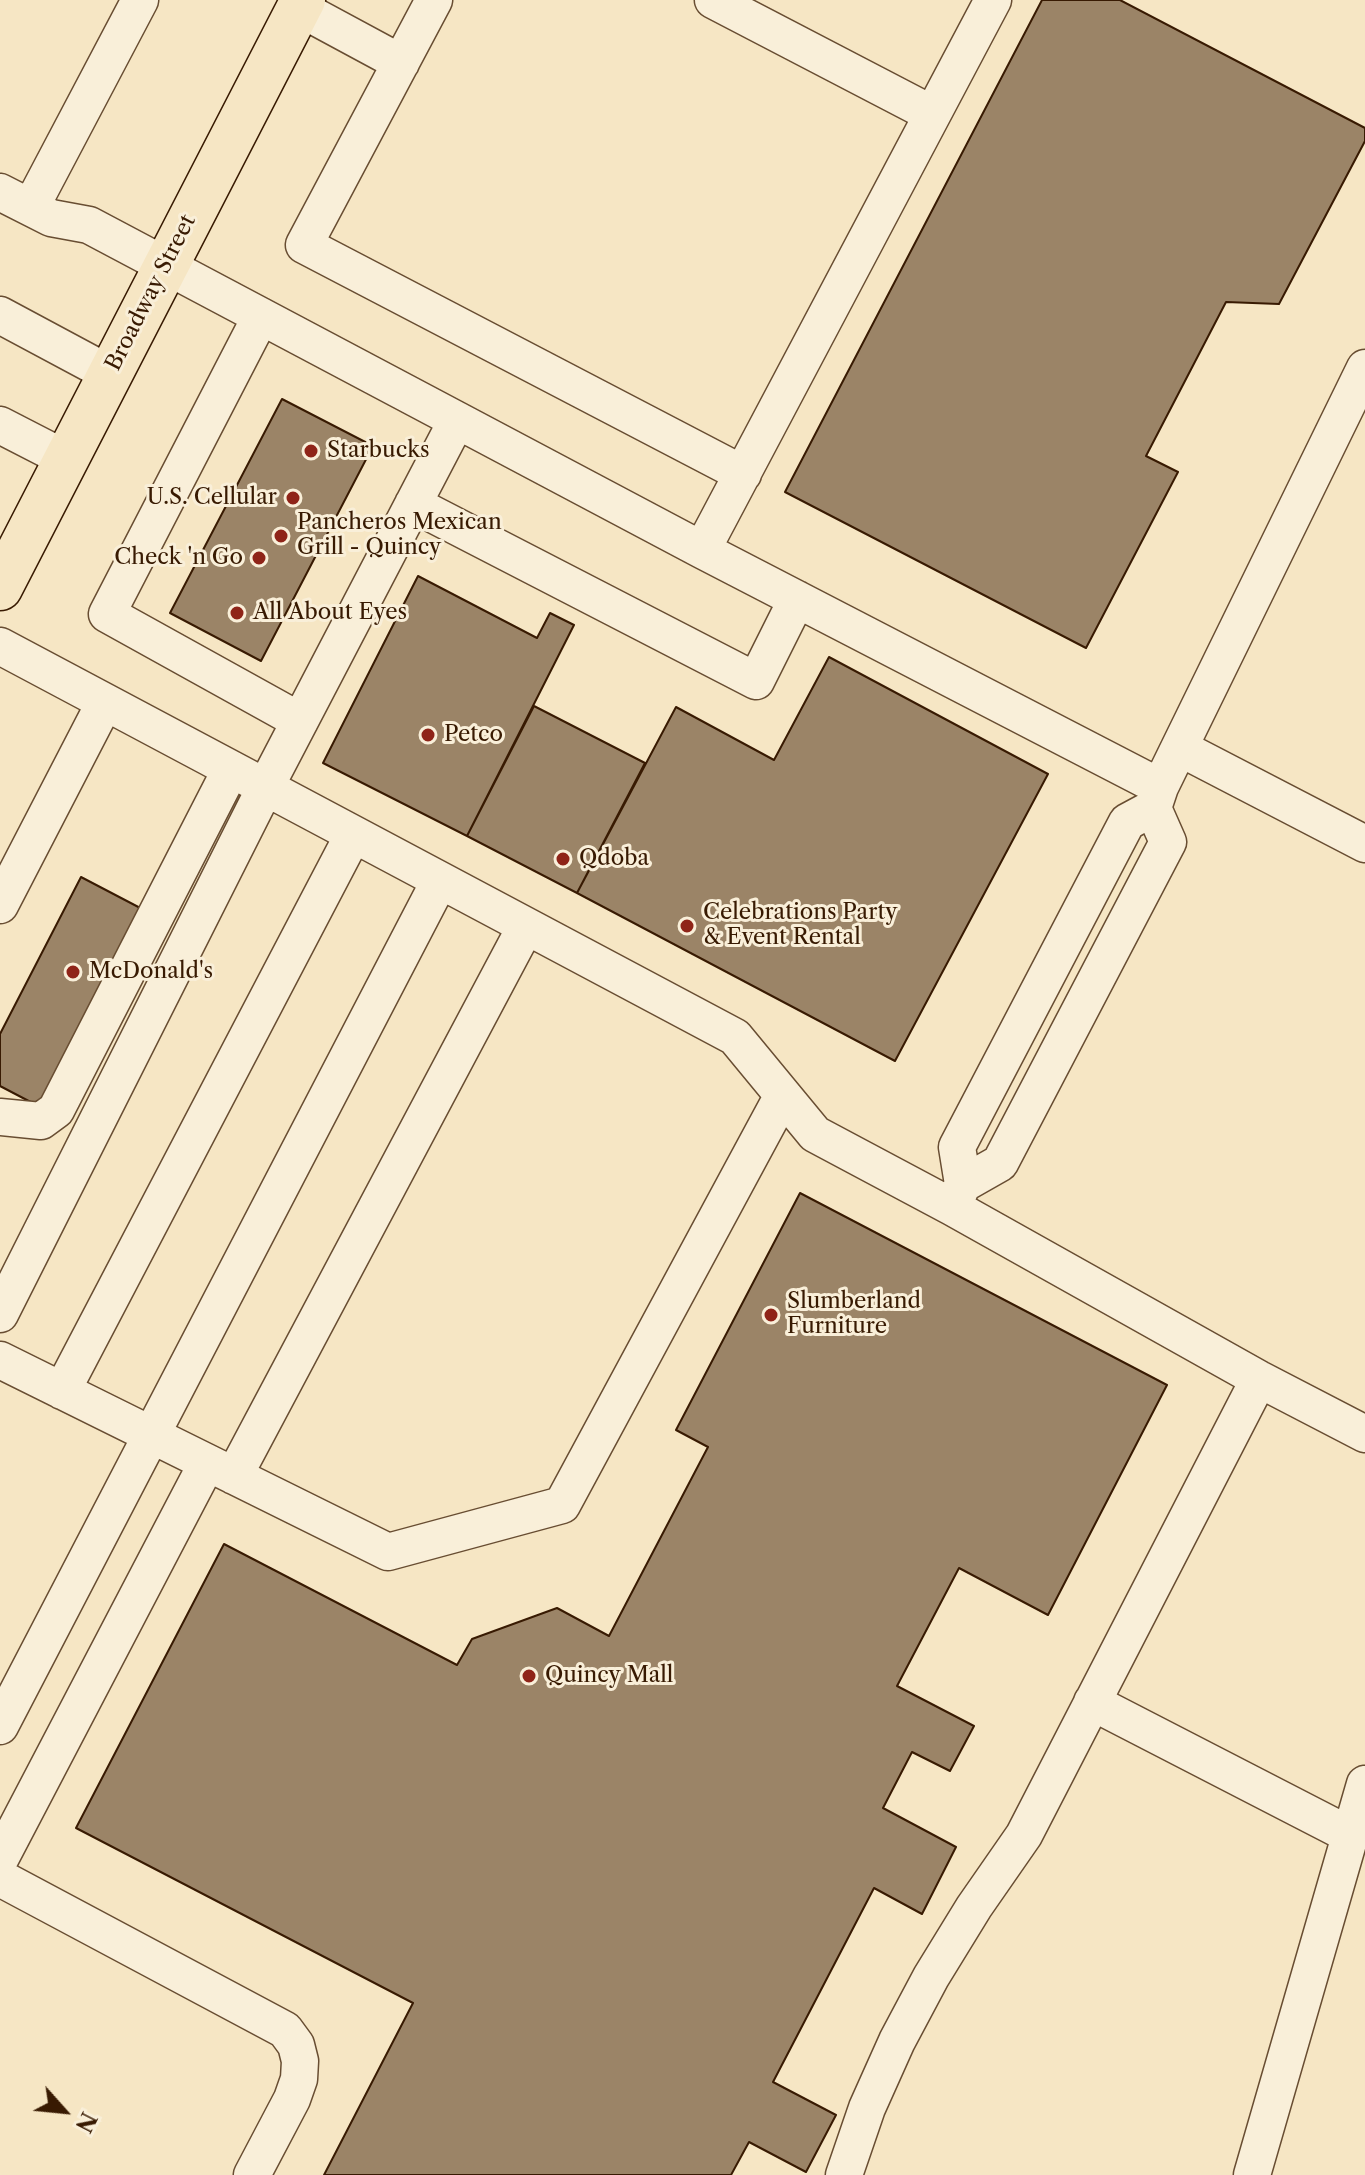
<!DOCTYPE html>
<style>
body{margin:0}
#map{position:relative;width:1365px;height:2175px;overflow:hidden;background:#f6e6c4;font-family:"Libre Caslon Text",serif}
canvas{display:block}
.north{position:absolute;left:24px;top:2071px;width:80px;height:80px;-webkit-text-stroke:6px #f9efd9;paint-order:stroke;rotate:117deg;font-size:22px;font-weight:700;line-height:32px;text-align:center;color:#381a02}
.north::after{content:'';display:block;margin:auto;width:28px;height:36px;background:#381a02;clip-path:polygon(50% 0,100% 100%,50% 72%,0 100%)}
</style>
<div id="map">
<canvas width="1365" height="2175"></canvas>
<div class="north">N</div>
</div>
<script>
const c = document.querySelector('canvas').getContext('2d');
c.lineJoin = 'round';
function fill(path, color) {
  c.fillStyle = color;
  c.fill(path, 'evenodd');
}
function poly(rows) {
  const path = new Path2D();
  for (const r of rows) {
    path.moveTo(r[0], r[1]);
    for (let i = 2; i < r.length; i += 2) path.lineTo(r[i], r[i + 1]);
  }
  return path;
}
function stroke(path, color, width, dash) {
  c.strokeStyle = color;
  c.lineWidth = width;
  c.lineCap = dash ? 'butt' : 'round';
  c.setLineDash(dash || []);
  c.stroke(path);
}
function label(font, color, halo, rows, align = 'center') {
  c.font = font + ' "Libre Caslon Text",serif';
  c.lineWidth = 6;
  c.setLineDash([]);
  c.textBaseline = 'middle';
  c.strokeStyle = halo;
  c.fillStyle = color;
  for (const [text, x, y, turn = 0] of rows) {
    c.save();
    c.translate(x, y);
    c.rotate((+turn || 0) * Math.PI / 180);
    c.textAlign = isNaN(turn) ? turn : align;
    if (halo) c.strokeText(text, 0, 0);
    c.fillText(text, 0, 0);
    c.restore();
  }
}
const building = poly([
 [1042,0,1120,0,1365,128,1365,141,1279,304,1226,302,1146,456,1178,472,1086,648,785,492,1042,0],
 [282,399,373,446,261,661,170,613,282,399],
 [418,576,537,638,550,613,574,625,467,836,323,763,418,576],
 [829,657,1048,774,895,1061,577,893,676,707,774,760,829,657],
 [534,706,645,763,577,893,467,836,534,706],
 [81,877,146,911,44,1109,0,1086,0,1034,81,877],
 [800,1193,1167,1385,1048,1615,959,1568,897,1686,974,1726,950,1771,912,1752,883,1808,956,1847,922,1914,874,1888,773,2082,836,2115,806,2172,749,2142,731,2175,324,2175,413,2003,76,1828,224,1544,457,1665,472,1639,557,1608,609,1636,708,1447,676,1430,800,1193]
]);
const minor = poly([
 [434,0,304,245,743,474],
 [713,0,932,114],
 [299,8,401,63],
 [0,192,51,218,89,225,702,550,1160,787],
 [31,207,140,0],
 [0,315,110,374],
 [261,316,107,614,300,721],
 [0,425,66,459],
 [413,504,756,681,797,599],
 [702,550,993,0],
 [0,646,735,1037,815,1134,952,1207,1259,1379,1365,1434],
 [1180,748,1365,844],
 [1153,808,1160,787,1365,368],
 [0,905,105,702],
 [0,1117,41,1121,56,1110,231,769],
 [952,1207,963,1184,957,1147,1127,822,1153,808,1168,842,1000,1163,963,1184],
 [0,1314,265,788,457,420],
 [0,1360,388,1552,562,1505,783,1095],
 [62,1391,353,835],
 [234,1476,526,926],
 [1092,1702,1350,1835],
 [0,1726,440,880],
 [0,1859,207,1463],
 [0,1878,285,2030,296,2045,300,2061,299,2079,292,2099,252,2175],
 [844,2175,867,2108,897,2041,931,1977,974,1907,1024,1835,1259,1379],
 [1252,2175,1365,1784]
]);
const major = poly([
 [0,588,303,0]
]);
const markers = [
 [311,451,8,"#8f2418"],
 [293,498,8,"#8f2418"],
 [281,536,8,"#8f2418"],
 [259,558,8,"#8f2418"],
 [237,613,8,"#8f2418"],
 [428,735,8,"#8f2418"],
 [563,859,8,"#8f2418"],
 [687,926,8,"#8f2418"],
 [73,972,8,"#8f2418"],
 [771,1315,8,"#8f2418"],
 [529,1676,8,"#8f2418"]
];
const streetNames = [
 ["Broadway Street",151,293,-63]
];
const poiNames = [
 ["Starbucks",327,451],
 ["U.S. Cellular",277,498,"right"],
 ["Pancheros Mexican",297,523],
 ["Grill - Quincy",297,548],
 ["Check 'n Go",243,558,"right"],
 ["All About Eyes",253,613],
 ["Petco",444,735],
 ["Qdoba",579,859],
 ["Celebrations Party",703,913],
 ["& Event Rental",703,938],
 ["McDonald's",89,972],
 ["Slumberland",787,1302],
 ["Furniture",787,1327],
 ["Quincy Mall",545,1676]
];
fill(building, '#9b8467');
stroke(building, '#381a02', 2);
stroke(minor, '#684d32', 39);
stroke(major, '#381a02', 47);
stroke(minor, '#f9efd9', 36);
stroke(major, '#f6e6c4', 44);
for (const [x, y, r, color] of markers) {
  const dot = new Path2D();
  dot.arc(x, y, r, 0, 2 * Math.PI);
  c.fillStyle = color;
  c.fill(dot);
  stroke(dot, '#f9efd9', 3);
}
label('22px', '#381a02', '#f9efd9', streetNames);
label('22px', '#381a02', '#f9efd9', poiNames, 'left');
</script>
